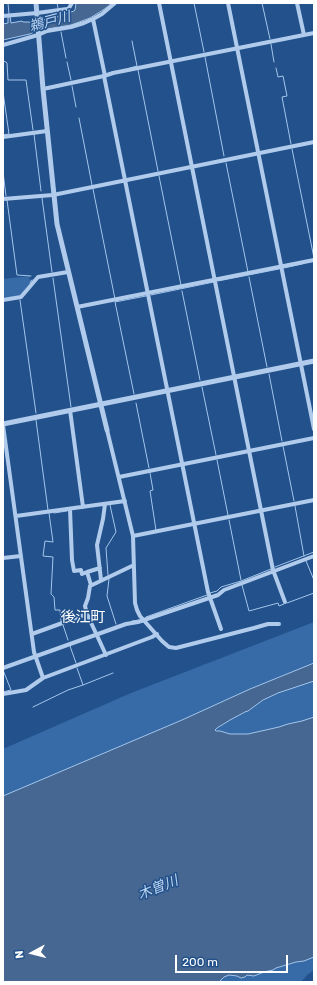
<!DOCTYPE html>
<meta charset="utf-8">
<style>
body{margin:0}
#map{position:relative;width:317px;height:985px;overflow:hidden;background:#22518b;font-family:Rubik,sans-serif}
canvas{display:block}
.frame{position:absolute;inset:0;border:4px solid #fff;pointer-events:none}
.north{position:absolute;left:12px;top:933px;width:40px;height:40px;-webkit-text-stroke:3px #22518b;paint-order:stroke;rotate:263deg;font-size:11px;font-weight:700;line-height:16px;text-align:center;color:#fff}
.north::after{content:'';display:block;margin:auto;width:14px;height:18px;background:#fff;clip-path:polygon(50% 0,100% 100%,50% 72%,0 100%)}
.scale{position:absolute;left:175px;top:955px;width:113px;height:18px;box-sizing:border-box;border:2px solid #fff;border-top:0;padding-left:5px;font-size:12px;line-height:14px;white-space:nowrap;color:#fff;-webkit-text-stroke:3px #22518b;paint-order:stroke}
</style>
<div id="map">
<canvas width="317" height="985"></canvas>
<div class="frame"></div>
<div class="north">N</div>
<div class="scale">200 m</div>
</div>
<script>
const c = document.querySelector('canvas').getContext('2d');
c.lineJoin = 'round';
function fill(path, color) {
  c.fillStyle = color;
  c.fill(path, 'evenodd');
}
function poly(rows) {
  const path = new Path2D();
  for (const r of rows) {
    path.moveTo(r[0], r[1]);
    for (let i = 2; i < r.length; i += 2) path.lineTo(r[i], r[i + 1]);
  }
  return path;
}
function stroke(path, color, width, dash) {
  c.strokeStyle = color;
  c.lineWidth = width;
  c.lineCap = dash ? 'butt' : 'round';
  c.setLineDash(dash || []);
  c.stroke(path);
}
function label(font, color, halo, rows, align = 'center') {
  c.font = font + ' Rubik,"Noto Sans JP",sans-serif';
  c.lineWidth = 3;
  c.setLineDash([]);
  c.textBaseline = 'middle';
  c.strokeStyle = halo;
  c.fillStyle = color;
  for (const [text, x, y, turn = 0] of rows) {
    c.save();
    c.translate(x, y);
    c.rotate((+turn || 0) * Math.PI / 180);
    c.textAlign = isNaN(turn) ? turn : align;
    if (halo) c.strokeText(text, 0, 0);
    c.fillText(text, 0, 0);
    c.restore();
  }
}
const green = poly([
 [30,276,29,279,32,280,20,296,3,298,3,279],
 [314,622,314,663,250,689,182,720,3,796,3,749,131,693],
 [314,681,314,717,302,721,288,724,279,727,248,734,230,734,215,730,230,720,248,711,263,700,278,693],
 [314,957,314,970,307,975,304,979,300,982,219,982,224,977,229,975,237,976,241,978,242,978,247,975,251,976,273,970,276,968,290,963,300,961,304,961]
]);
const water = poly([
 [76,3,110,3,110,5,103,10,90,18,71,25,47,29,42,32,36,31,30,34,3,40,3,24,8,23,8,17,10,16,11,23,22,21,23,22,29,22,35,24,42,23,45,19,59,16,74,11,75,10,76,3],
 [314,663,314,681,278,693,263,700,248,711,245,712,230,720,217,728,215,730,216,731,220,731,230,734,248,734,279,727,288,724,302,721,314,717,314,957,304,961,296,962,276,968,273,970,264,972,254,976,247,975,245,977,241,978,237,976,229,975,224,977,219,982,3,982,3,796,182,720,250,689,314,663]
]);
const stream = poly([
 [8,3,9,14],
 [57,3,58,8],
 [194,3,204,52],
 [262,3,270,39],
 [61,32,66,58],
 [271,44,274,62],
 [205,57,224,156],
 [3,61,6,62,7,63,8,80,26,80,33,130],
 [67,62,71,80],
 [130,68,137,66,132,41],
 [276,68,278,77,283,76,287,96,282,97,291,144],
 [138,70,158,171],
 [72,86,76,107],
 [3,92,9,134,3,135],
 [79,118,92,185],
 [34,134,41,191],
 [292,149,314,258],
 [226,163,248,272],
 [3,172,6,196],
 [159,176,181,285],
 [93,189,115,299],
 [42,198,52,272],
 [7,200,17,275,31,276],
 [284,268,302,264],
 [249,277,267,367],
 [53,278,71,407],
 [218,281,279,269],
 [30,283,32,280],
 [182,291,200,380],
 [151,295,214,282],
 [20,300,36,413],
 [269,374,282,441],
 [202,387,216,455],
 [134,394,115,302,146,296],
 [136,403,149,468],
 [36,420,48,510],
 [283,446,294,501],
 [217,460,228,515],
 [150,473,153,490,150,491,156,530],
 [295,506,304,556],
 [49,513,53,542,45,541,43,556,53,557,51,594,54,597,55,610,60,610,61,621],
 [54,513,67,511],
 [229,520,241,580],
 [306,561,314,580],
 [275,567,314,552],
 [108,575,106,548,116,532,110,505],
 [109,579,107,596,116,624],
 [242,585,249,611,278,603,279,606,284,604],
 [210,593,217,591,221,587,241,581,271,569],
 [287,603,314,593],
 [146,617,207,595],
 [132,621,139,620],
 [63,625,68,640],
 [70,646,76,663],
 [77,668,83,685,113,673],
 [3,692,11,690,3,670],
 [33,707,68,690,83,685]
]);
const minor = poly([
 [159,3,273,570,285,602],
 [228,3,314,429],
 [297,3,304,35],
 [3,16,37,13,67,9,69,8,72,3],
 [93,19,105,76],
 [3,45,38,35,47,31,71,27,84,23,93,19,102,14,115,3],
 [104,76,208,592,221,629],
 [43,89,104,76,113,73,314,33],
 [3,137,47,131],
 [3,199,53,195,314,142],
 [3,300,21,297,38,277,68,272],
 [77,307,314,260],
 [70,410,83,507],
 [3,425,34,652,43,678],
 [107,430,133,536,135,603,137,610,140,616,162,641,169,647,176,648,254,628,268,624,279,624],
 [119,477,314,438],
 [70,509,72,560,74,571,81,570,82,574,87,572,91,585],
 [16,516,125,501],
 [133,536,314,500],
 [3,558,21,556],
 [87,572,100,568],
 [101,580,97,545,103,519,105,504],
 [87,614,106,655],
 [32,634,87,614,85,606,88,598,90,586,134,565],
 [3,668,126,624,138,622,144,620,218,595,224,590,314,556],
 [3,694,26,690,43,678,152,637,157,634]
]);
const tertiary = poly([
 [36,3,43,89,57,224,107,430],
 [3,424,314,361]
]);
const waterNames = [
 ["鵜戸川",50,22,-15],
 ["木曽川",158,888,-22]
];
const quarterNames = [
 ["後江町",83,618]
];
fill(green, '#366ba8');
fill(water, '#466791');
stroke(water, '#a4c6ec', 1);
stroke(stream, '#a4c6ec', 1);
stroke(minor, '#b0cbeb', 4);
stroke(tertiary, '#b0cbeb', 5);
label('italic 14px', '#bbd5f2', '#22518b', waterNames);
label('15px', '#fff', '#22518b', quarterNames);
</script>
